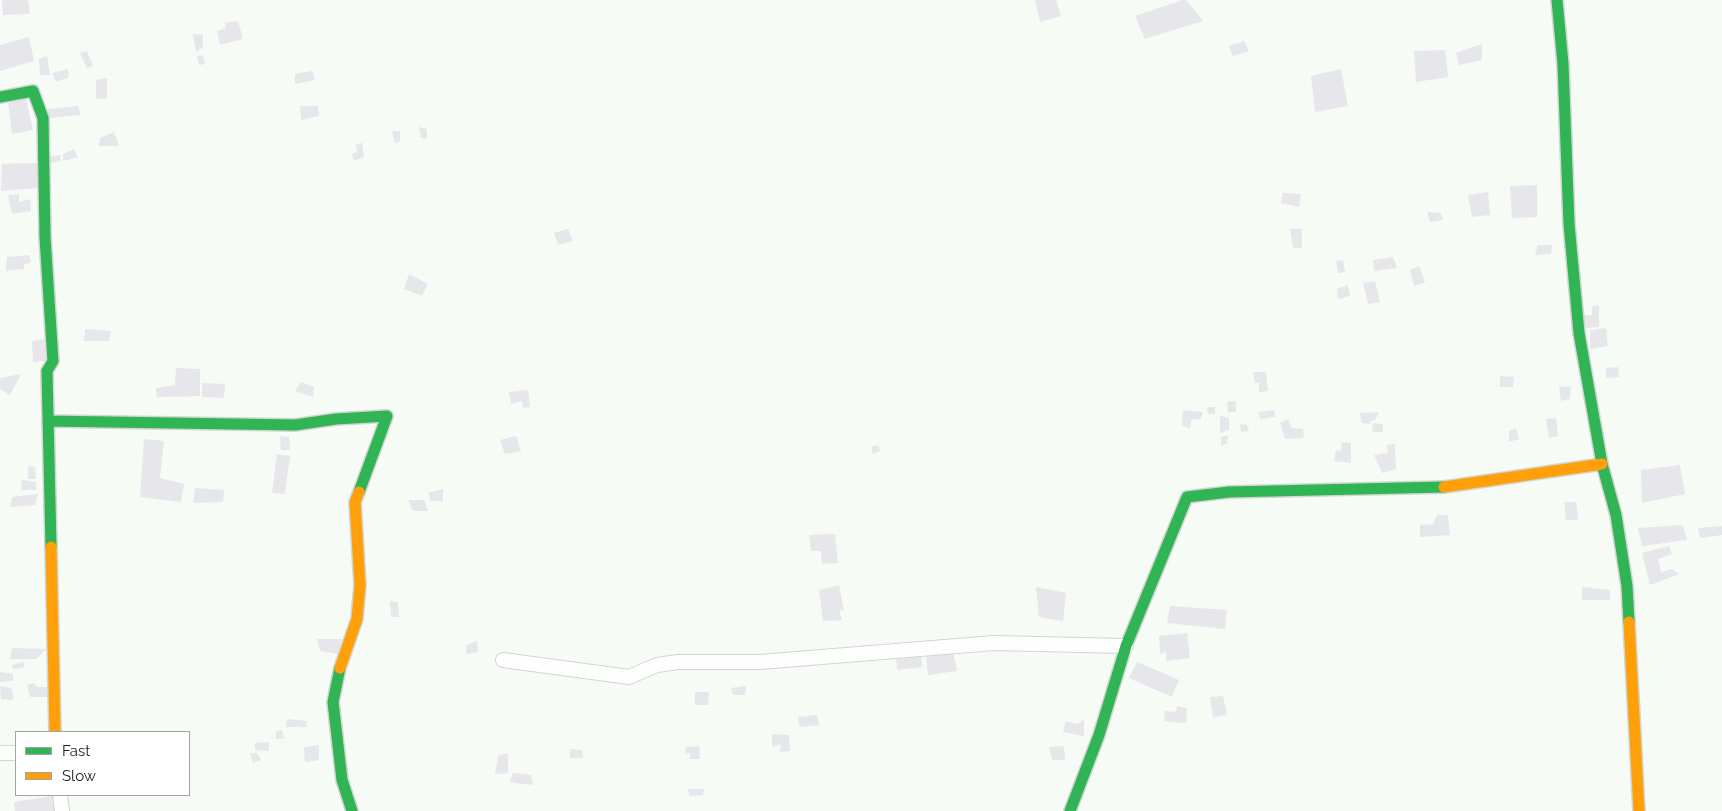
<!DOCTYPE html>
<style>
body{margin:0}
#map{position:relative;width:1722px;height:811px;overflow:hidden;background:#f6fbf5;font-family:Raleway,sans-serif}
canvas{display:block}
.legend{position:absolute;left:15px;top:731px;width:175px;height:65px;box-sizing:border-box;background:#fff;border:1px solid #a3a5a3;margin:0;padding:6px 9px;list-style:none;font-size:15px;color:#1a1f18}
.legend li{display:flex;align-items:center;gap:10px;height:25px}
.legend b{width:25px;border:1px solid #a3a5a3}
</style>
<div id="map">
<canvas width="1722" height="811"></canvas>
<ul class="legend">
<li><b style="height:6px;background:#30b455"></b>Fast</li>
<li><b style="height:6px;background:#ff9f0a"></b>Slow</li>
</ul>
</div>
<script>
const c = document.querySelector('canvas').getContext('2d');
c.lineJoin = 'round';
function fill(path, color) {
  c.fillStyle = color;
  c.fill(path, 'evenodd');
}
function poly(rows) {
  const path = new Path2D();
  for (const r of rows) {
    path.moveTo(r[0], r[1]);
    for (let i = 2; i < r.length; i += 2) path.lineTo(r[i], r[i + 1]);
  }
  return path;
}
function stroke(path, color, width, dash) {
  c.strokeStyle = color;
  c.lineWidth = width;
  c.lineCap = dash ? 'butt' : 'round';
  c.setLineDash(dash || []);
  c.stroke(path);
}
const building = poly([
 [2,0,28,0,30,14,3,15],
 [1035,0,1056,0,1061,16,1040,22],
 [1183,0,1186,0,1203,21,1145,39,1135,16],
 [238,21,243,39,220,45,217,31,226,28,225,23],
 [193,34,203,35,203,47,196,52],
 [29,37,34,61,0,71,0,45],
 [1244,41,1249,51,1233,56,1229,46],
 [1482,44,1482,60,1459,65,1456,53],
 [1445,50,1448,77,1416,82,1414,51],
 [87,51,93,66,87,68,80,53],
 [203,55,205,64,199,65,197,56],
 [47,56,50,75,40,75,39,59],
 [68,69,69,77,56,82,52,73],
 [1341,69,1348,106,1315,112,1311,76],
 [312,71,315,80,295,84,295,74],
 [107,78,107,98,96,99,96,80],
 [26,99,33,130,12,134,8,103],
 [78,106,81,115,48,118,48,109],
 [300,106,318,106,319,116,301,120],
 [419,127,427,129,427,138,421,138],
 [392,131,400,131,400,142,395,143],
 [114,132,119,146,99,146,100,138],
 [362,143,364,157,354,161,352,154,357,152,356,144],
 [74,149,78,157,63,161,63,154],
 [61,155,60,161,50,163,50,156],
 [38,163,39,188,1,191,2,164],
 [1537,185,1537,217,1512,218,1510,186],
 [1488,192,1490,215,1472,217,1468,195],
 [1283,193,1301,194,1299,207,1281,203],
 [19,194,19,202,30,199,31,211,12,214,8,195],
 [1427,212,1441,213,1443,220,1430,222],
 [568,229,573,241,558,245,554,233],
 [1290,229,1302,229,1302,248,1293,248],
 [1538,245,1552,245,1551,254,1535,255],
 [29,255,31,262,24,265,24,269,6,271,7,257],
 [1393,257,1397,268,1374,271,1373,260],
 [1343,260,1345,272,1338,273,1336,261],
 [1419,266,1425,282,1414,286,1410,270],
 [409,274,428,284,422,296,404,289],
 [1375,281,1380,302,1368,304,1363,283],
 [1348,285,1350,296,1338,299,1337,289],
 [1599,305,1599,327,1583,328,1583,315,1592,315,1592,307],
 [1606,328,1608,346,1590,349,1590,330],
 [85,329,111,331,109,341,84,341],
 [44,339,46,361,33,362,32,341],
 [1618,367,1619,377,1606,378,1606,368],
 [176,368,200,369,200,396,157,397,156,388,175,385],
 [1253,372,1266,372,1268,391,1259,392,1259,382,1255,383],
 [21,374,10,395,0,389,0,378],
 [1500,376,1514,377,1513,387,1500,387],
 [301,382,314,387,313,397,295,391],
 [202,383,225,384,224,398,202,397],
 [1571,386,1570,399,1561,401,1559,387],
 [528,390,530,407,523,408,522,401,511,404,509,392],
 [1236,401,1236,411,1228,413,1227,402],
 [1207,407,1215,407,1215,414,1208,414],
 [1183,410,1203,412,1201,419,1191,420,1190,429,1182,425],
 [1274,410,1275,417,1260,419,1259,412],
 [1379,412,1375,420,1371,421,1370,424,1362,423,1360,413],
 [1220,416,1229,418,1229,430,1220,433],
 [1556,418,1558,436,1549,438,1546,419],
 [1288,419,1292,428,1303,429,1304,438,1285,439,1280,423],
 [1373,423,1383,424,1383,432,1372,432],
 [1240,424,1247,425,1249,431,1241,432],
 [1516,428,1519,439,1509,442,1509,431],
 [1228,435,1227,444,1221,445,1221,437],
 [280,436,289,437,290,450,281,450],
 [516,436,521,451,505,454,500,440],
 [144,439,164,441,160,478,184,484,181,502,140,497],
 [1342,442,1351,443,1351,463,1334,461,1336,450,1341,451],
 [1395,444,1396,469,1382,473,1374,455,1388,453,1387,445],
 [878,445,880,451,873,454,871,447],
 [277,454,290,456,285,494,272,493],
 [1680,465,1685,494,1642,503,1641,470],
 [28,466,35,467,36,479,28,479],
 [22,480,36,482,36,490,21,490],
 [195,488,224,490,223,502,193,503],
 [443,489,443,501,431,501,428,493],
 [38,494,35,505,10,507,12,497],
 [408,500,424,500,428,511,413,511],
 [1564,502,1576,502,1578,520,1566,520],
 [1437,515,1448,515,1450,535,1420,537,1420,525,1433,524],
 [1683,525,1687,540,1642,546,1638,528],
 [1722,526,1722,535,1700,538,1698,528],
 [835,534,838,563,822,564,821,551,811,551,809,535],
 [1669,546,1672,554,1658,559,1661,572,1672,569,1679,574,1650,585,1642,553],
 [839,585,844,611,839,610,842,620,823,621,819,590],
 [1036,587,1066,593,1063,621,1039,617],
 [1582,587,1610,590,1610,600,1582,600],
 [390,601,398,602,399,617,391,617],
 [1170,606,1227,610,1225,629,1167,623],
 [1187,633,1190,658,1166,661,1166,652,1160,654,1159,636],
 [317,639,342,639,338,654,320,651],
 [477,641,478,652,466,654,467,645],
 [12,648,46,649,36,659,10,659],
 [953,651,957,671,928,675,926,654],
 [921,654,922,667,897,670,896,656],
 [23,662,25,667,13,669,12,665],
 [1137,662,1179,680,1172,697,1129,678],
 [0,672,13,674,13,681,0,682],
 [34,683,37,687,47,687,48,697,30,697,27,685],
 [0,686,11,688,13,693,13,700,1,699],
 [746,686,745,695,733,695,731,688],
 [695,692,709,692,708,705,695,705],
 [1223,696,1227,715,1213,717,1210,697],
 [1177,706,1187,708,1186,723,1164,721,1165,711,1176,712],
 [817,715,819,725,800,727,798,717],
 [287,719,307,721,306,727,286,727],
 [1084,719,1084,736,1063,732,1066,721,1078,724],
 [282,730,284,739,276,739,276,731],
 [772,734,789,735,790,751,780,752,781,744,772,747],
 [269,742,269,751,255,750,255,743],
 [319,745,319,760,305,762,304,747],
 [699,746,700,759,689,759,690,753,685,754,686,747],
 [1064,746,1065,760,1052,760,1049,747],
 [570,749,582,750,583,758,570,758],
 [250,753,257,753,261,760,253,763],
 [508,753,508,773,495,774,498,756],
 [513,773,531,775,533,785,509,782],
 [688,789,704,789,703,795,689,796],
 [54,796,56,811,15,811,14,802]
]);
const street = poly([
 [503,660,629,677,657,665,678,662,760,662,994,643,1126,646],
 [0,753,16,753],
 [60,795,62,811]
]);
const fast = poly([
 [1557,0,1563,64,1569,224,1579,333,1602,464,1616,515,1627,586,1629,622],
 [0,97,33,91,43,118,45,237,53,361,47,371,51,547],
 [48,421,295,425,336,419,387,416,359,492],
 [340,668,333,702,342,780,352,811],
 [1070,811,1099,735,1126,646,1187,497,1229,492,1444,487]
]);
const slow = poly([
 [1444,487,1602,464],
 [51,547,55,732],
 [1629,622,1639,811],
 [340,668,357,619,360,585,355,502,359,492]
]);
fill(building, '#e6e6eb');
stroke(street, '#d1d6d0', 16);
stroke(fast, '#d1d6d0', 14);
stroke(slow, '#d1d6d0', 14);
stroke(street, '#fefefe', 14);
stroke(fast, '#30b455', 11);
stroke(slow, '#ff9f0a', 11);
</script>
